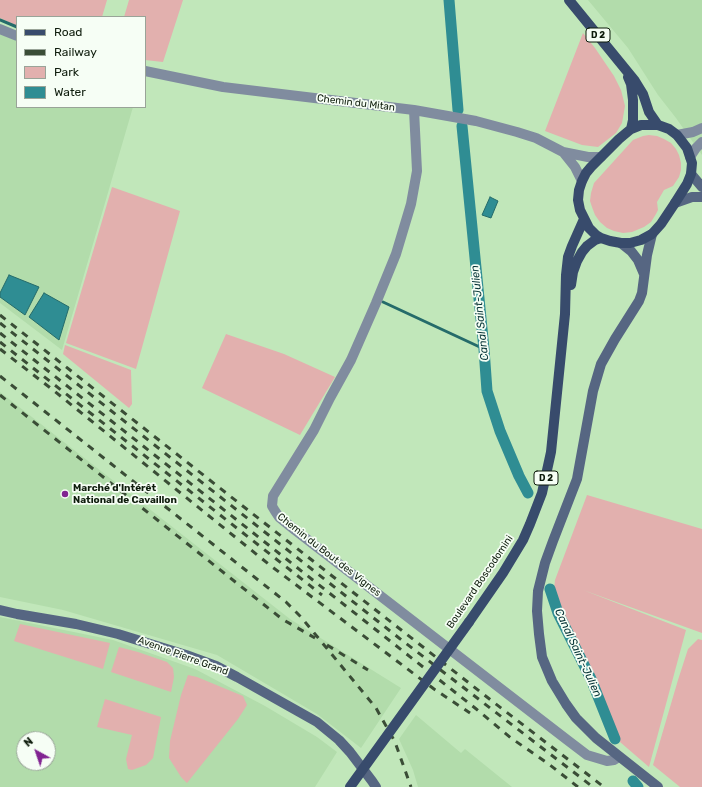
<!DOCTYPE html>
<meta charset="utf-8">
<style>
body{margin:0}
#map{position:relative;width:702px;height:787px;overflow:hidden;background:#c1e7ba;font-family:Rubik,sans-serif}
canvas{display:block}
.legend{position:absolute;left:16px;top:16px;width:130px;height:92px;box-sizing:border-box;background:#f6fef5;border:1px solid #99a498;margin:0;padding:5px 7px;list-style:none;font-size:12px;color:#0e1c0c}
.legend li{display:flex;align-items:center;gap:8px;height:20px}
.legend b{width:20px;border:1px solid #99a498}
.north{position:absolute;left:16px;top:731px;width:40px;height:40px;box-sizing:border-box;background:#f6fef5;border:1px solid #99a498;border-radius:50%;rotate:320deg;font-size:11px;font-weight:700;line-height:16px;text-align:center;color:#0e1c0c}
.north::after{content:'';display:block;margin:auto;width:14px;height:18px;background:#812491;clip-path:polygon(50% 0,100% 100%,50% 72%,0 100%)}
</style>
<div id="map">
<canvas width="702" height="787"></canvas>
<ul class="legend">
<li><b style="height:5px;background:#384b6c"></b>Road</li>
<li><b style="height:5px;background:#3a4d36"></b>Railway</li>
<li><b style="height:11px;background:#e2b0ae"></b>Park</li>
<li><b style="height:11px;background:#2f8d93"></b>Water</li>
</ul>
<div class="north">N</div>
</div>
<script>
const c = document.querySelector('canvas').getContext('2d');
c.lineJoin = 'round';
function fill(path, color) {
  c.fillStyle = color;
  c.fill(path, 'evenodd');
}
function poly(rows) {
  const path = new Path2D();
  for (const r of rows) {
    path.moveTo(r[0], r[1]);
    for (let i = 2; i < r.length; i += 2) path.lineTo(r[i], r[i + 1]);
  }
  return path;
}
function stroke(path, color, width, dash) {
  c.strokeStyle = color;
  c.lineWidth = width;
  c.lineCap = dash ? 'butt' : 'round';
  c.setLineDash(dash || []);
  c.stroke(path);
}
function label(font, color, halo, rows, align = 'center') {
  c.font = font + ' Rubik,sans-serif';
  c.lineWidth = 3.5;
  c.setLineDash([]);
  c.textBaseline = 'middle';
  c.strokeStyle = halo;
  c.fillStyle = color;
  for (const [text, x, y, turn = 0] of rows) {
    c.save();
    c.translate(x, y);
    c.rotate((+turn || 0) * Math.PI / 180);
    c.textAlign = isNaN(turn) ? turn : align;
    if (halo) c.strokeText(text, 0, 0);
    c.fillText(text, 0, 0);
    c.restore();
  }
}
const built = poly([
 [588,0,702,0,702,155,676,118,658,95,628,48],
 [0,34,17,41,17,107,133,107,62,350,0,303],
 [0,392,290,619,401,688,361,748,317,714,217,655,63,610,0,597],
 [0,617,113,640,195,669,265,706,317,737,337,752,315,787,0,787],
 [24,739,48,739,48,763,24,763],
 [416,715,461,753,465,749,512,787,418,787,413,770,399,739]
]);
const green = poly([
 [0,0,107,0,102,17,17,17,17,26,0,18],
 [129,0,183,0,163,62,145,60,145,17,124,17],
 [583,33,595,48,614,76,621,90,625,106,622,123,616,133,598,147,582,145,545,131],
 [649,135,657,136,664,139,671,143,676,149,679,155,681,163,681,170,679,177,673,186,664,190,657,202,658,210,656,214,651,222,644,227,632,232,623,233,614,231,607,228,600,222,595,215,592,207,590,201,591,193,594,183,633,140,643,136],
 [112,187,180,211,136,369,66,343],
 [226,334,284,354,335,377,300,435,202,388],
 [65,345,131,370,132,404,129,408,63,354],
 [587,495,702,529,702,633,583,590,686,630,649,767,620,742,615,726,563,615,554,590,555,580],
 [20,624,110,643,103,669,14,641],
 [698,639,702,640,702,787,680,787,653,765,678,680,688,649],
 [119,647,138,652,167,662,173,668,174,677,171,692,111,672],
 [188,675,197,677,243,696,247,705,238,719,187,783,181,777,169,758,170,741,181,695],
 [105,699,161,717,153,758,146,765,132,770,128,769,126,759,132,735,97,727]
]);
const water = poly([
 [490,197,498,201,491,218,482,215,490,197],
 [9,275,39,287,25,315,0,297,0,293,9,275],
 [44,293,69,307,59,340,29,317,44,293]
]);
const stream = poly([
 [0,20,17,27],
 [383,302,484,349]
]);
const canal = poly([
 [449,0,458,110],
 [462,126,484,349,487,391,500,431,519,476,528,493],
 [550,589,558,613,591,679,615,739],
 [633,781,638,787]
]);
const street = poly([
 [0,29,17,36],
 [145,71,223,87,414,110,476,121,517,132,536,138,563,152,588,157,601,157],
 [414,110,417,171,411,204,396,254,376,303,351,360,330,398,314,430,273,496,272,506,275,511,279,517,295,530,566,739,587,755,607,761,614,760,619,757],
 [677,135,693,132,702,128],
 [563,152,575,167,582,181],
 [690,157,696,148,702,142]
]);
const secondary = poly([
 [691,174,702,187],
 [675,203,692,197,702,197],
 [652,234,647,255,642,293,639,301,615,339,601,364,593,391,577,479,553,541,545,563,538,591,537,611,539,634,542,657,552,681,566,704,576,718,596,738,658,787],
 [621,243,631,251,638,260,644,274],
 [0,610,17,614,76,624,118,634,186,655,216,666,237,677,317,722,339,740,350,752,372,781,376,787]
]);
const primary = poly([
 [569,0,635,81,643,94,649,112,658,125],
 [628,77,631,84,633,100,633,120,631,129],
 [641,125,658,125,669,129,677,135,687,148,692,163,691,174,687,184,675,203,661,224,652,234,641,240,630,243,621,243,610,241,601,238,596,235,589,228,580,210,578,200,579,190,582,181,586,173,591,167,619,139,631,129,641,125],
 [571,285,573,272,577,261,582,252,587,246,595,240,601,238],
 [469,622,503,573,523,540,530,524,542,493,551,452,565,314,566,275,568,257,572,246,584,219]
]);
const rail = poly([
 [0,315,244,507,492,701,604,787],
 [0,323,399,638,593,787],
 [0,333,475,708,511,738,550,765,578,787],
 [0,342,322,595],
 [0,349,53,390,271,566,434,689,470,713],
 [0,376,286,602,301,617,376,708,395,742,411,787],
 [0,395,282,619,315,638],
 [327,645,368,670]
]);
const primaryBridge = poly([
 [350,787,469,622]
]);
const markers = [
 [65,494,4,"#812491"]
];
const shields = [
 [598,35,24],
 [546,478,24]
];
const shieldNames = [
 ["D 2",598,35],
 ["D 2",546,478]
];
const streetNames = [
 ["Chemin du Mitan",356,103,7],
 ["Chemin du Bout des Vignes",329,555,38],
 ["Boulevard Boscodomini",480,582,-56],
 ["Avenue Pierre Grand",183,656,20]
];
const poiNames = [
 ["Marché d'Intérêt",73,488],
 ["National de Cavaillon",73,500]
];
const waterNames = [
 ["Canal Saint-Julien",480,313,-96],
 ["Canal Saint-Julien",578,653,65]
];
fill(built, '#b2dcab');
fill(green, '#e2b0ae');
fill(water, '#2f8d93');
stroke(water, '#256b6a', 1);
stroke(stream, '#256b6a', 3);
stroke(canal, '#2f8d93', 11);
stroke(street, '#808c9f', 10);
stroke(secondary, '#566682', 10);
stroke(primary, '#384b6c', 10);
stroke(rail, '#3a4d36', 3, [7, 7]);
stroke(primaryBridge, '#384b6c', 10);
for (const [x, y, r, color] of markers) {
  const dot = new Path2D();
  dot.arc(x, y, r, 0, 2 * Math.PI);
  c.fillStyle = color;
  c.fill(dot);
  stroke(dot, '#f6fef5', 1.5);
}
for (const [x, y, w] of shields) {
  const box = new Path2D();
  box.roundRect(x - w / 2, y - 7, w, 14, 3);
  c.fillStyle = '#f6fef5';
  c.fill(box);
  stroke(box, '#0e1c0c', 1);
}
label('bold 9px', '#0e1c0c', null, shieldNames);
label('10px', '#0e1c0c', '#f6fef5', streetNames);
label('bold 10px', '#0e1c0c', '#f6fef5', poiNames, 'left');
label('italic 11px', '#053235', '#f6fef5', waterNames);
</script>
